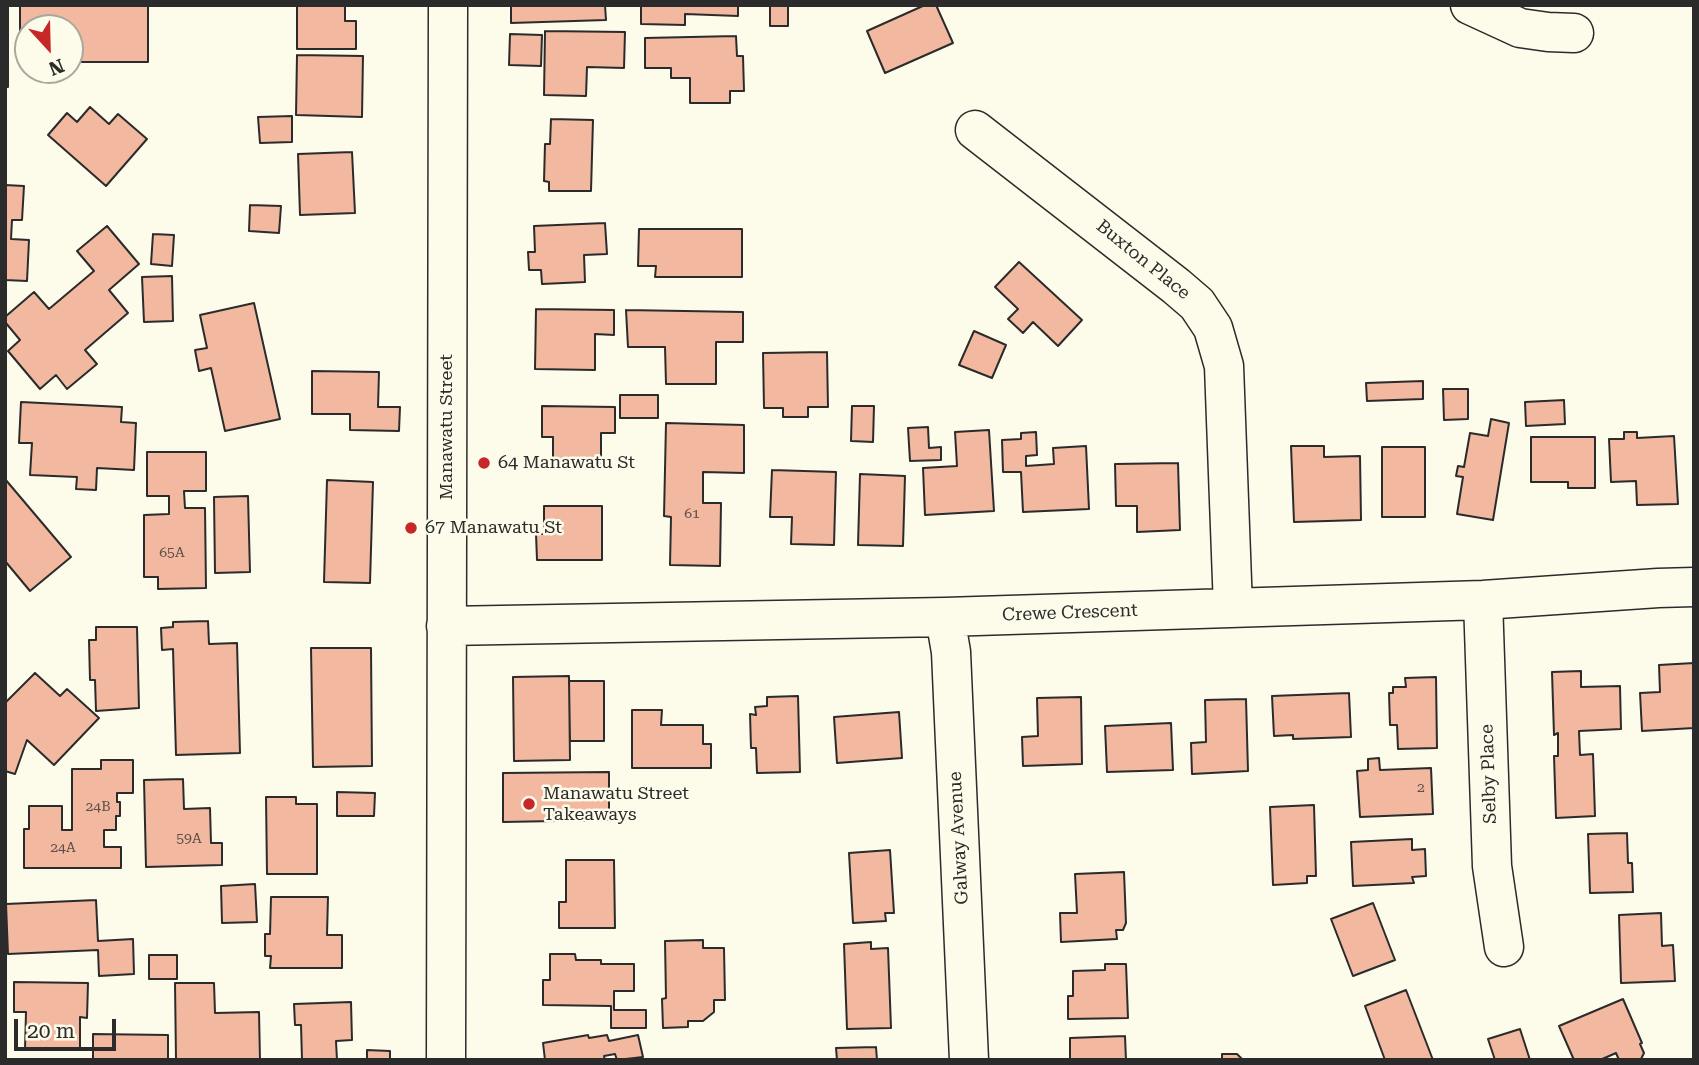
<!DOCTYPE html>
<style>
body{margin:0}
#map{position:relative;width:1699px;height:1065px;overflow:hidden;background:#fdfbea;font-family:"Roboto Serif",serif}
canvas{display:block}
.frame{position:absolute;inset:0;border:7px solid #2b2b2b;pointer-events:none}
.north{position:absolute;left:14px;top:14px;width:70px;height:70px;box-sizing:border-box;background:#fdfbea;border:2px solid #a9a89e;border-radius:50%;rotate:158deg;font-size:19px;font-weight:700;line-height:28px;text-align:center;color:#2b2b2b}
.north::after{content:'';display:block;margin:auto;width:24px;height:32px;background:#c62828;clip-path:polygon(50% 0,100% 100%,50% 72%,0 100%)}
.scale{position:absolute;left:14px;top:1019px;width:102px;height:32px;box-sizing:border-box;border:4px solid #2b2b2b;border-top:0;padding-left:9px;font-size:21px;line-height:24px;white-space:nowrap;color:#2b2b2b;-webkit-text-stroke:5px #fdfbea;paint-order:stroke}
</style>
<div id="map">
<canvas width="1699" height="1065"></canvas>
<div class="frame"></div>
<div class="north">N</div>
<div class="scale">20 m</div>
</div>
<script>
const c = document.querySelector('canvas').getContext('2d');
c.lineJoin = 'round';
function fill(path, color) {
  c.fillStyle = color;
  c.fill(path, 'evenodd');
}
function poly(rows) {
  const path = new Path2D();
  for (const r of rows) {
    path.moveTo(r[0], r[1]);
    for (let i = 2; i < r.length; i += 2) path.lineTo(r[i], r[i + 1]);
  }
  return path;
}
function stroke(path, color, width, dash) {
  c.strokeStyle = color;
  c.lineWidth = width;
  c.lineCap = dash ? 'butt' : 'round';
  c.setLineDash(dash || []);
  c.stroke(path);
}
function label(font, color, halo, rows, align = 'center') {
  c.font = font + ' "Roboto Serif",serif';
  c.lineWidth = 5;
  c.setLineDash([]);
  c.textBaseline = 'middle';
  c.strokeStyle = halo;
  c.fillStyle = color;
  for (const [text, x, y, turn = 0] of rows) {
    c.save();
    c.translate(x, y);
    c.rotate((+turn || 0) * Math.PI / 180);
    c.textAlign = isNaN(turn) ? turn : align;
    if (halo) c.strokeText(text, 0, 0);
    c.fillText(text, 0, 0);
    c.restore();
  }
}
const building = poly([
 [5,5,8,5,8,87,5,87,5,5],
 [20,5,148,5,148,62,70,62,70,28,28,28,28,62,20,63,20,5],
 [297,5,345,5,345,21,356,21,356,49,297,49,297,5],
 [511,5,605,5,606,20,511,23,511,5],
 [641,5,738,5,738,16,685,14,685,25,641,24,641,5],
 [770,5,788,5,788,26,770,26,770,5],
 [925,5,936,5,953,43,885,73,867,31,925,5],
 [545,31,625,32,624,68,587,67,586,96,544,95,545,31],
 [510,34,542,35,541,66,509,65,510,34],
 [736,36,737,56,743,56,744,91,730,91,730,103,690,103,690,78,671,78,671,68,645,68,645,38,736,36],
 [297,55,363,56,362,117,296,115,297,55],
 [90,107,109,124,118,114,147,139,106,186,48,135,67,113,77,122,90,107],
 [292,116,292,142,260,143,258,117,292,116],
 [551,119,593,120,591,191,549,191,549,182,544,181,545,144,550,144,551,119],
 [352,152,355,213,300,215,298,154,352,152],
 [5,185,24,186,22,220,12,220,11,239,29,240,27,281,5,280,5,185],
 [250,205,281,206,279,233,249,231,250,205],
 [605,223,607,254,584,255,585,282,542,284,541,270,529,270,528,252,535,252,534,226,605,223],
 [107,226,139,264,109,290,128,313,85,350,97,364,67,389,56,375,40,389,8,351,20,340,5,322,5,317,34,292,49,309,94,271,77,251,107,226],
 [639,229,742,229,742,277,655,277,656,266,638,266,639,229],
 [153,234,174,235,172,266,151,264,153,234],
 [1019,262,1082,320,1058,346,1033,322,1023,333,1008,319,1018,309,995,287,1019,262],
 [172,276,173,321,144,322,142,277,172,276],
 [254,303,280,419,225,431,211,368,199,371,195,350,207,348,200,315,254,303],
 [536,309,614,310,614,335,595,334,595,370,535,369,536,309],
 [626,310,743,312,743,342,716,342,716,384,666,384,665,347,628,347,626,310],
 [974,331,1006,345,992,378,959,365,974,331],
 [827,352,828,407,808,407,808,417,783,417,783,408,764,408,763,353,827,352],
 [312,371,379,372,378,407,400,407,399,431,350,430,350,414,312,414,312,371],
 [1423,381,1423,399,1367,401,1366,383,1423,381],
 [1443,389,1468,389,1468,419,1444,420,1443,389],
 [620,395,658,395,658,418,620,418,620,395],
 [1564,400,1565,424,1526,426,1525,402,1564,400],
 [21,402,122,407,121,422,136,423,134,470,97,468,96,490,76,489,77,477,30,475,32,443,19,443,21,402],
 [542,406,615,407,615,433,601,433,601,464,553,464,553,437,542,437,542,406],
 [852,406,874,406,873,442,851,441,852,406],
 [1491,419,1509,423,1493,520,1457,514,1463,477,1456,476,1458,466,1464,467,1470,433,1488,436,1491,419],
 [666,423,744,425,744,473,703,472,703,503,721,503,720,566,670,565,671,517,664,516,666,423],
 [928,427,929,448,941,447,941,460,910,461,908,428,928,427],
 [989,430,994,511,925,515,923,468,957,466,955,432,989,430],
 [1036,432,1037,455,1026,456,1026,466,1054,464,1053,448,1086,446,1089,509,1023,512,1021,472,1003,472,1002,440,1021,439,1021,433,1036,432],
 [1624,432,1637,432,1637,438,1674,436,1678,504,1637,505,1636,481,1611,482,1609,439,1624,439,1624,432],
 [1531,437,1595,437,1595,488,1568,488,1568,482,1531,482,1531,437],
 [1291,446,1324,446,1324,457,1360,456,1361,520,1294,522,1291,446],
 [1382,447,1425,447,1425,517,1382,517,1382,447],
 [147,452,206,452,206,491,184,491,185,508,205,508,206,588,158,589,158,577,144,577,144,515,169,514,169,496,147,496,147,452],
 [1178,463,1180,530,1137,532,1137,506,1116,506,1115,464,1178,463],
 [772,470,836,472,834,545,791,544,792,517,770,517,772,470],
 [860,474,905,476,903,546,858,545,860,474],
 [5,479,71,557,30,591,5,561,5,479],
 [327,480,373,482,370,583,324,582,327,480],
 [248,496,250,572,215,573,214,497,248,496],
 [544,506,602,506,602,560,537,560,536,534,544,534,544,506],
 [208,621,209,644,237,643,240,753,176,755,173,649,162,650,161,628,173,627,173,622,208,621],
 [96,627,137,627,139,708,96,711,95,680,90,680,89,640,96,640,96,627],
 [311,648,371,648,372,766,313,767,311,648],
 [1694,663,1694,728,1642,731,1640,693,1660,692,1659,665,1694,663],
 [1581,671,1581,687,1620,686,1621,729,1579,731,1580,755,1593,754,1595,816,1556,818,1554,756,1558,756,1558,733,1554,735,1552,672,1581,671],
 [35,673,60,696,67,689,99,718,54,765,27,740,15,774,5,771,5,703,35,673],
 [569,676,570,760,514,761,513,677,569,676],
 [1436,677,1437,748,1398,749,1397,725,1390,725,1389,693,1393,693,1393,687,1406,687,1405,678,1436,677],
 [569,681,604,681,604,741,570,741,569,681],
 [1349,693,1351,737,1293,739,1293,735,1274,736,1272,696,1349,693],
 [798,696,800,772,757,773,756,748,751,748,750,714,756,715,755,707,767,706,767,697,798,696],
 [1081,697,1082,764,1023,766,1022,737,1038,736,1037,698,1081,697],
 [1246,699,1248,771,1192,774,1191,743,1206,742,1205,700,1246,699],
 [632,710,662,710,661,725,703,725,703,744,711,744,711,768,632,768,632,710],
 [899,712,902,758,837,763,834,717,899,712],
 [1171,723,1173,770,1107,772,1105,726,1171,723],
 [1379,758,1380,770,1431,768,1433,814,1360,817,1357,771,1368,770,1368,759,1379,758],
 [101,760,133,760,133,793,117,793,117,802,120,802,120,816,116,816,116,830,104,830,104,847,121,847,121,868,24,868,24,829,29,829,29,806,62,806,62,830,72,830,72,769,101,769,101,760],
 [609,772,609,820,503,822,503,773,609,772],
 [183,779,184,809,210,808,211,843,222,843,222,865,146,867,144,780,183,779],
 [337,792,375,793,374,816,337,816,337,792],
 [266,797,296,797,296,804,317,804,317,874,267,874,266,797],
 [1314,805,1316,876,1307,876,1307,883,1273,885,1270,807,1314,805],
 [1627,833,1628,863,1632,863,1633,892,1590,893,1588,834,1627,833],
 [1412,839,1412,850,1425,849,1426,876,1412,877,1414,883,1353,886,1351,842,1412,839],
 [890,850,894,913,885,913,886,921,853,923,849,853,890,850],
 [566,860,614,860,615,928,559,928,559,902,566,902,566,860],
 [1124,872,1126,923,1123,930,1116,930,1117,939,1061,942,1060,913,1077,913,1075,874,1124,872],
 [255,884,257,922,222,923,221,886,255,884],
 [271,897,328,897,327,935,342,935,342,968,270,968,271,956,265,956,265,934,270,934,271,897],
 [96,900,98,941,133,939,134,974,99,976,98,950,8,954,6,904,96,900],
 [1373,903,1395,960,1353,976,1331,919,1373,903],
 [1661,913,1662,946,1673,945,1675,981,1621,983,1619,915,1661,913],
 [703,940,703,948,724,948,725,1000,714,1000,714,1012,703,1021,688,1021,688,1027,663,1028,662,999,666,998,665,941,703,940],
 [871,942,871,949,888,948,891,1028,847,1029,844,944,871,942],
 [550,954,575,954,576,960,601,960,601,964,634,964,634,991,614,991,614,1010,646,1010,646,1028,611,1028,611,1006,543,1005,543,980,550,980,550,954],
 [149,955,177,955,177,979,149,979,149,955],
 [1105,964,1126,964,1128,1018,1068,1019,1068,996,1073,996,1073,971,1105,970,1105,964],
 [14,982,88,983,87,1018,80,1017,80,1050,25,1049,26,1012,14,1012,14,982],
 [175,983,214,983,215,1013,259,1012,260,1060,176,1060,175,983],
 [1406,990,1433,1060,1385,1060,1365,1006,1406,990],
 [1623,999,1642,1043,1640,1044,1644,1053,1641,1059,1619,1060,1616,1053,1600,1060,1574,1060,1559,1026,1623,999],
 [351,1002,352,1040,336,1041,337,1060,302,1060,301,1025,295,1025,294,1004,351,1002],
 [1520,1029,1530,1060,1495,1060,1488,1039,1520,1029],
 [93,1034,168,1035,168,1060,93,1060,93,1034],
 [588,1035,589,1038,607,1035,609,1041,638,1035,643,1057,617,1060,615,1054,604,1056,605,1060,545,1060,543,1043,588,1035],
 [1125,1036,1126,1060,1070,1060,1070,1038,1125,1036],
 [876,1047,877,1060,837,1060,836,1048,876,1047],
 [367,1050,390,1051,390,1060,367,1060,367,1050],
 [1222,1054,1237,1054,1243,1060,1222,1060,1222,1054]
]);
const minor = poly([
 [1470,5,1520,28,1548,32,1574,33],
 [975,130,1176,286,1197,304,1213,328,1224,366,1233,608],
 [1483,600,1492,866,1504,947],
 [945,617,951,652,969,1060],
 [446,626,945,617,1483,600,1658,588,1694,587],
 [446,1060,448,5]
]);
const markers = [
 [484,463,7,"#c62828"],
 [411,528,7,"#c62828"],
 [529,804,7,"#c62828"]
];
const numberNames = [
 ["61",692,514],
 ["65A",172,553],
 ["2",1421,788],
 ["24B",98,807],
 ["59A",189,839],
 ["24A",63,848]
];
const streetNames = [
 ["Buxton Place",1143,260,39],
 ["Manawatu Street",447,427,-90],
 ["Crewe Crescent",1070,613,-2],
 ["Selby Place",1489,774,-92],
 ["Galway Avenue",959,838,-93]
];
const poiNames = [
 ["64 Manawatu St",498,463],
 ["67 Manawatu St",425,528],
 ["Manawatu Street",543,794],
 ["Takeaways",543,815]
];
fill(building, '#f2b8a0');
stroke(building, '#2b2b2b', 2);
stroke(minor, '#2b2b2b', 41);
stroke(minor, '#fdfbea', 38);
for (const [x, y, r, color] of markers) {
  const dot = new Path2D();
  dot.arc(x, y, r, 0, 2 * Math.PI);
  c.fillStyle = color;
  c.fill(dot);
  stroke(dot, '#fdfbea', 2.5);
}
label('14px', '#5d4e48', null, numberNames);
label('18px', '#2b2b2b', '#fdfbea', streetNames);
label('18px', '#2b2b2b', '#fdfbea', poiNames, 'left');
</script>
